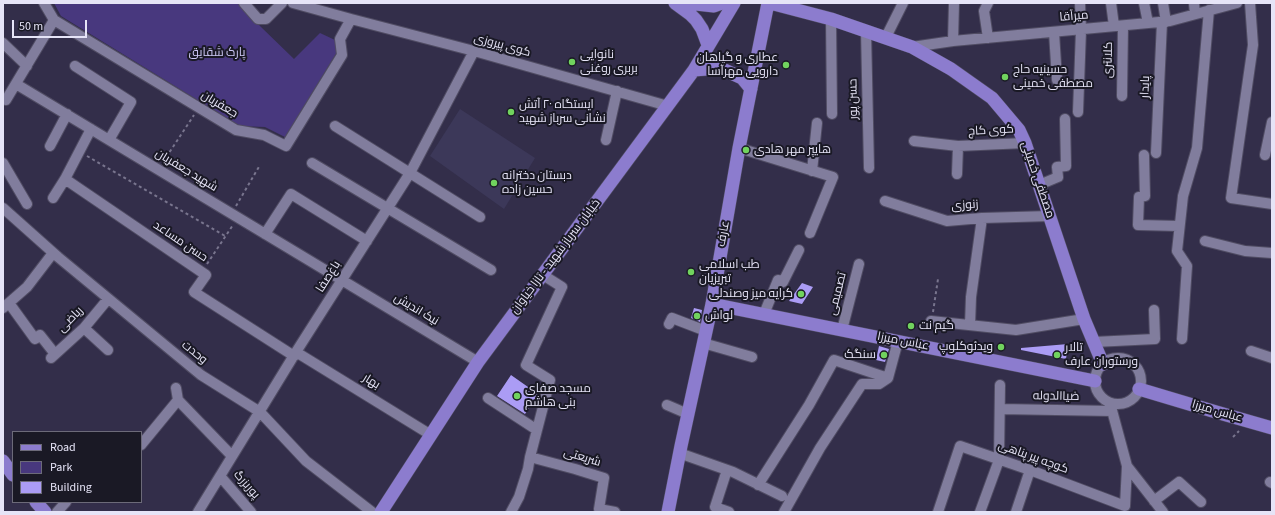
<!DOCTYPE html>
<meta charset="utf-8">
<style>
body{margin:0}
#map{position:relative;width:1275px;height:515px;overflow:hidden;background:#332e4a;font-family:"Source Sans 3",sans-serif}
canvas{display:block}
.frame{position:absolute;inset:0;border:4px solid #e6e4f7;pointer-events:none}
.legend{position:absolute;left:12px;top:431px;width:130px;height:72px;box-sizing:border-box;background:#1a1925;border:1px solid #6c6a79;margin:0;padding:5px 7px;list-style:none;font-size:12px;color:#e6e4f7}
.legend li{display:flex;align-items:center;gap:8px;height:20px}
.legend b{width:20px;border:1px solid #6c6a79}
.scale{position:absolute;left:12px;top:20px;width:75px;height:18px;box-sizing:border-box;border:2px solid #e6e4f7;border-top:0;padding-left:5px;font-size:12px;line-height:14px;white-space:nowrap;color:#e6e4f7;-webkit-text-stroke:3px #1a1925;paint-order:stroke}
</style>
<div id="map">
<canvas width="1275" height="515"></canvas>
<div class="frame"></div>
<ul class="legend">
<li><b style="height:5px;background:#8c7cce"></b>Road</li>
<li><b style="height:11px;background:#48387e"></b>Park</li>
<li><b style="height:11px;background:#ab9cf5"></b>Building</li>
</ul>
<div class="scale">50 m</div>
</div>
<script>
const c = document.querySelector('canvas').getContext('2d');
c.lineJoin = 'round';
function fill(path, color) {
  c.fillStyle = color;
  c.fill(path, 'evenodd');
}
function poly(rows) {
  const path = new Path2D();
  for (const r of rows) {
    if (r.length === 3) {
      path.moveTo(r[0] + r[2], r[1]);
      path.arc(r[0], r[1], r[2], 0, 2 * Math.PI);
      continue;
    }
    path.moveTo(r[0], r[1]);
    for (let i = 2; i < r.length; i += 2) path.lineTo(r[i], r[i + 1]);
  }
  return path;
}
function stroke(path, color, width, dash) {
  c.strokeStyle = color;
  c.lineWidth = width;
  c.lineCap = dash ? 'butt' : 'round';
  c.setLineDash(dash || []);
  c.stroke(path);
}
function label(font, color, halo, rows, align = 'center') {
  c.font = font + ' "Source Sans 3",Cairo,sans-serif';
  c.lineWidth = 4;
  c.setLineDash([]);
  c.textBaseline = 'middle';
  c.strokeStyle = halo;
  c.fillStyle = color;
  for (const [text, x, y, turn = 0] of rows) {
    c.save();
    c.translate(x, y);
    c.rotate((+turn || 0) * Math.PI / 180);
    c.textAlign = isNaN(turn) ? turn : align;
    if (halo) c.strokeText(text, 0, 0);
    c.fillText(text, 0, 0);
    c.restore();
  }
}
const built = poly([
 [460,109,535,158,504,209,430,156]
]);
const green = poly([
 [54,3,240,3,260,26,294,59,320,33,335,40,337,52,285,137,265,127,240,126,61,16]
]);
const building = poly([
 [802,283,813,287,802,304,789,301],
 [694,308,702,310,700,322,691,318],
 [1068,344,1066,359,1021,350,1021,348],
 [879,346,889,349,885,362,876,360],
 [511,375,538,394,525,414,497,396]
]);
const path = poly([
 [87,156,225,236],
 [163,162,194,115],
 [236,206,260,165],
 [207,264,233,225],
 [933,312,938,279],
 [1233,437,1239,431]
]);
const minor = poly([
 [44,3,54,20,236,130,264,135,286,146,342,55,340,39,351,19,474,51,668,106],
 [244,3,258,19,266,19,282,3],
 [293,3,351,19],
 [1111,3,1114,26],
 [1144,3,1148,23],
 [1163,3,1166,22],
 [1194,3,1195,14],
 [1250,3,1253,45,1231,198,1272,204],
 [831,19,832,114],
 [866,31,869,168],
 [1054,32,1057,80],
 [886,37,903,3],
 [988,38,984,11,988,3],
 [953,41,954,3],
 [3,43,27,66],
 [912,47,953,41,1170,21,1237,3],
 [75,66,131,102,109,140],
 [16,84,478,362],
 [1122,96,1123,26],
 [3,99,6,100,54,20],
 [1078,112,1081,30,1080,3],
 [335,126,480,217],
 [606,140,617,91],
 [914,141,958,146],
 [50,146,67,114],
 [739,148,833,177,810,233],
 [1156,153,1162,22],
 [1144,155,1145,196,1139,197,1138,225,1179,226],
 [1265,155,1272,122],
 [3,163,27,204],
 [312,163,491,270],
 [812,171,817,123],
 [957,174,958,146,1025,143],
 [65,179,206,275,194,292,294,356],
 [1039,185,1058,177,1057,167,1066,166,1065,119],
 [53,198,65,179,91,129],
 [885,201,947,221,982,218,1050,216],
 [3,208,58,257,201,375,260,412,306,461,372,512],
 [265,234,291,194,367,241],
 [1205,241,1245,251,1272,253],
 [9,303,35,339,40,335,55,354],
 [3,308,27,287,53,253],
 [764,314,778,280,783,282,799,250],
 [931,321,1016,330,1084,319],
 [669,324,672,318,706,331],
 [970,325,971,297,982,218],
 [84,328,108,350],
 [842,330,859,264],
 [1182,339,1187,266,1177,251,1183,196,1197,148,1209,10],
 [1094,342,1155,339,1154,310],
 [703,343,752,357],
 [1251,351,1272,358],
 [296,352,431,435],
 [51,358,84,328,108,299],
 [1118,381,23],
 [176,388,178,400,232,456],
 [488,398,537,430],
 [1110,403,1127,466,1163,512],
 [667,405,688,414],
 [1000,409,1112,411],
 [141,445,178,400],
 [679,453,733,472,782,496],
 [530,457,575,469,604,478,599,509,615,512],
 [727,470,715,507,729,512],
 [220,476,251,512],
 [1270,482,1272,483],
 [758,485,809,405,834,360,888,378],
 [1154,501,1179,482,1201,502],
 [57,512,66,502],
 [198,512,296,352,410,173,474,51],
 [511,512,519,497,528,469,530,457,550,380,526,365,562,287,543,275],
 [784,512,820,448,862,384,879,384,888,378,898,341],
 [938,512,960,446,1030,470,1125,506,1127,466],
 [980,512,999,460,1000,385],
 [1016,512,1030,470]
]);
const major = poly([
 [675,3,690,14,696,20,702,29,708,45],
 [687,3,714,6,722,3],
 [770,3,831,19,912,47,951,69,992,98,1019,130,1025,143,1084,319,1103,364],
 [694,70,720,68,742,78,751,89],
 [712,304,1095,381],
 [1139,389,1216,412,1272,428],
 [3,461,13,475],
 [36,502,45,512],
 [381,512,478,362,694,70,734,3],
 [668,512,681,446,712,304,739,148,768,3]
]);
const markers = [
 [572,62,4,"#71d35e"],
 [786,65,4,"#71d35e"],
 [1005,77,4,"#71d35e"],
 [511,112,4,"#71d35e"],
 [746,150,4,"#71d35e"],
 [494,183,4,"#71d35e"],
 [691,272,4,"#71d35e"],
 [801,294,4,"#71d35e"],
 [697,316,4,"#71d35e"],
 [911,326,4,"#71d35e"],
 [1001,347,4,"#71d35e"],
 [884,355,4,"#71d35e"],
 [1057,355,4,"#71d35e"],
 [517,396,4,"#71d35e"]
];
const streetNames = [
 ["میرآقا",1074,17,-5],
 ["کوی پیروزی",502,46,15],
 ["کلانتری",1109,60,-89],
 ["پایدار",1146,87,-88],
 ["حسن پور",854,99,-91],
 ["جعفریان",219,105,31],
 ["کوی کاج",991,131,-3],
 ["شهید جعفریان",186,171,31],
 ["مصطفی خمینی",1037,180,71],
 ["زنوزی",965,206,-4],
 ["عارف",724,234,-80],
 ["حسن مساعد",180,242,34],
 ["خیابان سرباز شهید - تازا خیاوان",556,257,-53],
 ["باغ‌صفا",329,277,-58],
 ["تصمیمی",838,294,-76],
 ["نیک اندیش",416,310,31],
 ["ریاضی",71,320,-46],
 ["عباس میرزا",903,342,11],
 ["وحدت",194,353,39],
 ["بهار",371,382,31],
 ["ضیاالدوله",1056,397,1],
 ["عباس میرزا",1217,412,16],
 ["شریعتی",582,458,17],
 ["کوچه پیر پناهی",1033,458,20],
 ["پوربزرگ",246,485,49]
];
const parkNames = [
 ["پارک شقایق",217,53]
];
const poiNames = [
 ["نانوایی",580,55],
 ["بربری روغنی",580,69],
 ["عطاری و گیاهان",778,58,"right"],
 ["دارویی مهرآسا",778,72,"right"],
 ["حسینیه حاج",1013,70],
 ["مصطفی خمینی",1013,84],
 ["ایستگاه ۲۰ آتش",519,105],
 ["نشانی سرباز شهید",519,119],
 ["هایپر مهر هادی",754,150],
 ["دبستان دخترانه",502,176],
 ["حسین زاده",502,190],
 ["طب اسلامی",699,265],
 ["تبریزیان",699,279],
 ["کرایه میز وصندلی",793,294,"right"],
 ["لواش",705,316],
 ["گیم نت",919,326],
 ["ویدئوکلوپ",993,347,"right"],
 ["تالار",1065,348],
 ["ورستوران عارف",1065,362],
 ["سنگک",876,355,"right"],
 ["مسجد صفای",525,389],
 ["بنی هاشم",525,403]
];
fill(built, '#3c3859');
fill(green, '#48387e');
fill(building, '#ab9cf5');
stroke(minor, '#504c63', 12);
stroke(major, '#504c63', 14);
stroke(path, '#79758e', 2, [3, 3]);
stroke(minor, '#817d9d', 10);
stroke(major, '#8c7cce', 13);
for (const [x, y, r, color] of markers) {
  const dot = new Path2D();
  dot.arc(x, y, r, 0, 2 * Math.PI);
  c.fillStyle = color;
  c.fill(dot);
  stroke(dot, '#1a1925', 1.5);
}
label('12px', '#e6e4f7', '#1a1925', streetNames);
label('12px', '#cdc8f5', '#1a1925', parkNames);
label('12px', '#e6e4f7', '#1a1925', poiNames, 'left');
</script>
